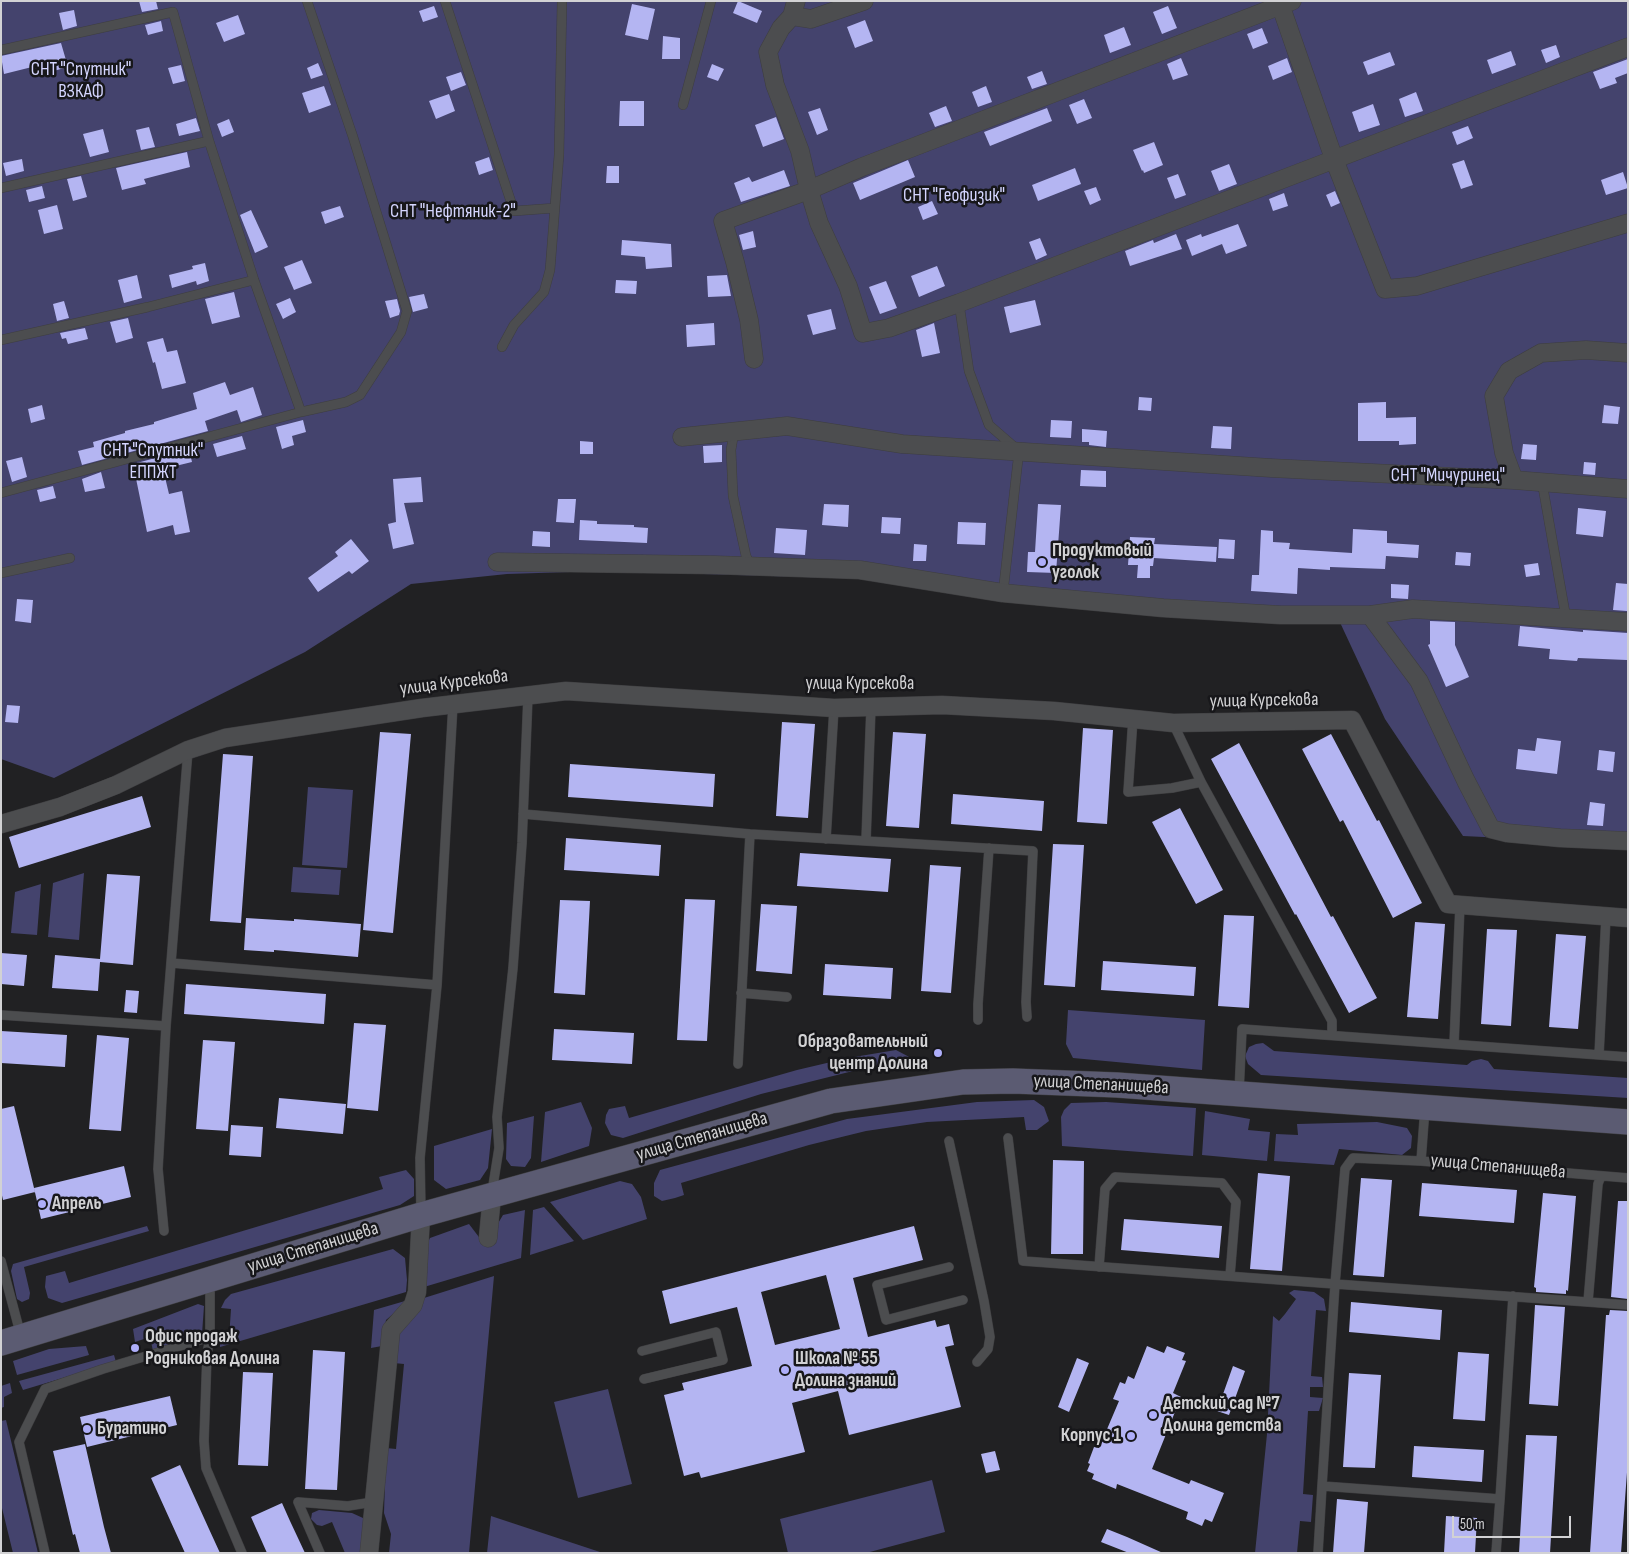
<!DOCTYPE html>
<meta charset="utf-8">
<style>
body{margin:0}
#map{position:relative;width:1629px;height:1554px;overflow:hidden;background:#212123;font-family:"Sofia Sans Condensed",sans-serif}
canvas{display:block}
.frame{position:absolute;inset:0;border:2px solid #d2d2d4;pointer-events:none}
.scale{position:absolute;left:1452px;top:1516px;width:119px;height:22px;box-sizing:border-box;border:2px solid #d2d2d4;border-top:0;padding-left:6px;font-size:15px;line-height:18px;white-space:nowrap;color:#d2d2d4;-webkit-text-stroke:4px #17171a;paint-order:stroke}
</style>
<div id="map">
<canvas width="1629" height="1554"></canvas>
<div class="frame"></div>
<div class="scale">50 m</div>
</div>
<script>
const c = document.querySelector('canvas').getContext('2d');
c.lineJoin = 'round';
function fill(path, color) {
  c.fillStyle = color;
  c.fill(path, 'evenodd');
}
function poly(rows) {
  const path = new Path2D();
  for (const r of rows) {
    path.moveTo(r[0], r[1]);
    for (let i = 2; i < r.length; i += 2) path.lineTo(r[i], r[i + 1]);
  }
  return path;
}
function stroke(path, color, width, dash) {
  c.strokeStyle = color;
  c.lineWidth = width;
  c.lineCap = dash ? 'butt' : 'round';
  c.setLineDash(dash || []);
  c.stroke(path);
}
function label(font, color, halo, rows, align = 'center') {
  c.font = font + ' "Sofia Sans Condensed",sans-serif';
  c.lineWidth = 5;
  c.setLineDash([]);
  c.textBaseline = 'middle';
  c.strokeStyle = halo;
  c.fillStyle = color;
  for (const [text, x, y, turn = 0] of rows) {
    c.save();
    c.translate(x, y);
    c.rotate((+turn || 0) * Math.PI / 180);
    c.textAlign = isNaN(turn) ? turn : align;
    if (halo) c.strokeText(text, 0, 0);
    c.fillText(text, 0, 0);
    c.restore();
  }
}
const green = poly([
 [1,1,1628,1,1628,844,1463,836,1385,719,1337,616,905,580,602,571,507,574,411,584,305,652,54,778,1,759],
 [308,787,353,790,347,868,302,865],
 [293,867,341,870,339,895,291,892],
 [84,873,79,940,48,937,53,883],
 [41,884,37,935,11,933,15,892],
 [1068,1010,1205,1020,1202,1070,1073,1058,1066,1044],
 [1263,1043,1274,1051,1467,1065,1472,1061,1481,1059,1488,1061,1494,1069,1628,1078,1628,1098,1261,1075,1248,1064,1245,1056,1249,1047,1256,1044],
 [896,1050,915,1060,853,1071,761,1094,623,1138,611,1135,605,1123,606,1115,609,1109,625,1106,629,1118,797,1070,848,1058],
 [1034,1100,1044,1107,1049,1121,1037,1130,1026,1130,1024,1117,927,1122,866,1131,809,1145,681,1183,684,1195,675,1198,662,1201,654,1196,654,1183,660,1170,847,1119,977,1102],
 [581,1102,592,1128,589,1146,541,1162,545,1112],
 [1106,1102,1196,1108,1193,1156,1062,1146,1061,1117,1064,1110,1071,1103],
 [1205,1111,1250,1119,1248,1130,1270,1132,1267,1161,1202,1155],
 [534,1116,531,1158,525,1167,511,1166,506,1159,507,1123],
 [1377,1122,1407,1128,1412,1136,1411,1148,1402,1155,1339,1149,1334,1165,1274,1161,1276,1134,1298,1135,1297,1124],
 [492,1129,488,1168,480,1180,446,1189,434,1180,434,1146],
 [406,1170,414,1179,414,1196,400,1205,62,1303,48,1298,45,1287,46,1276,65,1271,69,1283,383,1189,379,1177],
 [620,1181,632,1184,641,1197,647,1219,583,1240,550,1202],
 [544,1207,574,1241,530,1255,533,1210],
 [525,1210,521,1258,424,1287,424,1250,430,1238,469,1224,485,1245,503,1215],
 [147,1226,149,1231,24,1267,30,1293,29,1299,22,1302,17,1299,11,1271,13,1264],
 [393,1249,405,1258,407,1280,406,1292,220,1347,220,1343,229,1339,231,1309,221,1308,225,1300,231,1294],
 [494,1276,469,1553,389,1553,391,1534,384,1513,386,1448,396,1449,404,1364,394,1363,397,1330,424,1298],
 [1294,1290,1314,1292,1324,1299,1326,1311,1316,1310,1311,1376,1322,1377,1323,1387,1310,1387,1310,1397,1323,1398,1319,1411,1308,1411,1303,1494,1313,1495,1311,1522,1300,1521,1297,1553,1255,1553,1267,1434,1273,1316,1279,1321,1285,1314,1296,1299,1289,1293],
 [405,1301,405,1304,386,1320,382,1346,371,1348,374,1310],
 [198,1304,204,1306,202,1334,153,1351,150,1337,135,1342,133,1329],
 [86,1346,89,1355,17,1375,13,1361,49,1349],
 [114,1355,116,1362,23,1390,19,1381],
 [10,1383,12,1393,4,1397,4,1407,1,1408,1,1386],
 [608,1389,632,1484,578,1498,554,1402],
 [6,1420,38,1553,13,1553,1,1504,1,1421],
 [932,1480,945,1532,866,1553,788,1553,780,1519],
 [319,1510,352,1513,363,1518,365,1524,362,1553,345,1553,332,1522,322,1526,317,1525,311,1519,312,1513],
 [491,1516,603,1553,487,1553]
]);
const building = poly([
 [139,1,156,1,158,9,142,12],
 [738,1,762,11,757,23,733,13],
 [632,4,655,9,648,40,625,35],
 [434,6,438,17,423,22,419,11],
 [1168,6,1177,28,1162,34,1153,12],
 [74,10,77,26,63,30,59,13],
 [238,15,245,34,224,42,216,23],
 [865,20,873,41,855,48,847,27],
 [161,21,163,31,148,35,145,25],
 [1124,27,1131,45,1110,53,1104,35],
 [1262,28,1268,43,1253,49,1247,34],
 [663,36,680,38,680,59,662,59],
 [61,43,68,67,50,72,48,63,4,74,1,56],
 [1556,45,1560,57,1546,63,1541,50],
 [1511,51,1516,65,1492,74,1487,60],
 [1390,52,1395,65,1368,75,1363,62],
 [1181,58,1188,75,1173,80,1167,64],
 [1287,58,1292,72,1273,80,1268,66],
 [1628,59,1628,73,1615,78,1617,83,1600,89,1593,72],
 [318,63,323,75,311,79,307,68],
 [712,64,724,69,718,81,707,77],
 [181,65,185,81,173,84,168,68],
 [1042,71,1047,84,1032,89,1027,77],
 [461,72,466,85,451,91,446,77],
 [324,86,331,105,309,113,302,93],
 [986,86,992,102,978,107,972,92],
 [1416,92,1423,111,1405,117,1399,99],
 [449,94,455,111,436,119,429,101],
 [1084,99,1092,118,1077,124,1069,105],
 [620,101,644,101,644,126,619,126],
 [1373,104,1380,125,1359,132,1352,112],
 [946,106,952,121,935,127,929,113],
 [820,108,828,130,817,135,808,112],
 [1047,108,1052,121,990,146,984,132],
 [776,117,784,139,763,147,755,125],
 [196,118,200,131,179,136,176,124],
 [229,119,234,132,222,137,217,124],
 [1468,126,1473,138,1457,145,1452,132],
 [149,127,155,147,141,150,136,130],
 [103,129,109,152,90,157,83,134],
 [1154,142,1163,165,1144,173,1143,170,1142,171,1133,150],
 [187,152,190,167,144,179,146,184,122,190,116,168],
 [489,157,493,170,479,175,475,162],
 [22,159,24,171,6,176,3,163],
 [908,160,915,177,860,200,853,183],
 [1464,160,1473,185,1461,189,1452,164],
 [1229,164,1237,184,1219,191,1211,171],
 [607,166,619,166,619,183,606,183],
 [1075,168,1081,184,1038,201,1032,185],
 [784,170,790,186,741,202,734,183,749,177,752,182],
 [1623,172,1628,188,1606,195,1601,180],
 [1178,174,1186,195,1175,199,1167,178],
 [81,176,87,197,73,201,67,179],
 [42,186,45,198,29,202,26,190],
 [1096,187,1101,200,1090,205,1084,191],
 [1335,191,1340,203,1331,207,1326,195],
 [1284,193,1288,206,1273,211,1269,199],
 [932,201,938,214,923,220,918,207],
 [57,205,63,229,44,234,38,210],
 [340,206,344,217,325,224,321,212],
 [251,210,268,247,255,253,240,215],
 [1238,224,1247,246,1226,254,1222,244,1192,256,1186,240,1201,234,1202,237],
 [753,231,756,247,743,250,739,235],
 [1176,234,1182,249,1130,266,1125,251,1153,240,1154,243],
 [1040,238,1047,255,1036,260,1029,242],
 [622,240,671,244,672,267,646,269,645,257,621,255],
 [302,260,312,283,294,290,284,267],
 [205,263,209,281,197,285,196,281,172,288,169,275,193,269,192,266],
 [937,266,945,286,919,297,911,276],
 [137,275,142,298,124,303,118,280],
 [727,275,731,296,708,297,707,276],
 [616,280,637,281,636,294,615,293],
 [886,281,897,308,880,314,869,287],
 [234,292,240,317,212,324,205,299],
 [424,294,428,308,413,312,409,297],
 [290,298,296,312,283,319,276,304],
 [397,299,400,311,399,315,390,318,385,301],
 [1035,300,1041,325,1010,333,1004,307],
 [64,301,69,318,57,321,53,304],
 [831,309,836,329,813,335,807,315],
 [128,318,133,338,116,343,110,322],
 [714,323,715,345,687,347,686,325],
 [934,323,940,353,922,357,916,330],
 [85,328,88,339,68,344,66,338,62,339,60,333],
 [163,338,167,352,177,350,186,383,162,389,155,362,153,363,147,342],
 [225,382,230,395,253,387,262,415,241,422,237,410,205,421,208,431,82,465,78,451,94,447,93,442,125,433,125,431,154,424,154,422,197,409,193,393],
 [1139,397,1152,398,1151,411,1138,410],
 [1386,402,1386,418,1416,417,1416,444,1399,445,1399,441,1358,441,1358,403],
 [42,405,45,419,31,423,28,409],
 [1604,405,1620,407,1618,424,1602,423],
 [303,420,306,432,292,436,294,445,282,449,276,427],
 [1051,420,1072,421,1071,438,1050,437],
 [1213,426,1232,427,1231,449,1211,448],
 [1082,429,1107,431,1106,447,1089,445,1089,442,1082,442],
 [242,436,246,449,217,457,213,444],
 [580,441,593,442,593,454,580,454],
 [1523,444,1537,445,1536,460,1521,459],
 [722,445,722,462,704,463,703,446],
 [189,449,192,462,163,469,169,494,182,491,190,532,175,535,173,525,147,532,133,464],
 [22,457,27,477,12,482,6,461],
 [1584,462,1596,463,1595,475,1583,474],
 [1081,470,1106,471,1106,487,1080,486],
 [101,472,105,488,85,492,82,479],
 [421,477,423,502,404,503,414,544,393,549,388,524,396,522,393,479],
 [53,486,56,498,40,502,37,490],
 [558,499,576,499,574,523,556,522],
 [824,504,849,505,848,527,822,525],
 [1038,504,1061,505,1056,573,1027,572,1028,552,1035,552],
 [1578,508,1606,511,1603,537,1576,534],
 [882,517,901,518,900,534,881,533],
 [580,520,597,521,597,524,634,525,634,527,648,528,647,543,579,540],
 [958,522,986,523,985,545,957,544],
 [776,528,807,530,805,555,774,553],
 [1353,529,1387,531,1387,543,1419,545,1418,558,1386,556,1385,569,1330,567,1330,570,1298,568,1297,594,1251,591,1252,575,1259,575,1261,530,1273,531,1273,542,1290,543,1289,549,1352,553],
 [533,531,550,532,550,547,532,546],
 [1130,537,1155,538,1154,544,1217,547,1216,562,1154,558,1153,566,1150,566,1150,578,1137,578,1138,565,1128,565],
 [351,539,369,561,352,574,349,571,318,592,308,578,338,556,335,552],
 [1219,539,1235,540,1234,559,1218,558],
 [914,544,927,545,926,561,913,561],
 [1456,552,1471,553,1470,566,1455,565],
 [1538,563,1540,575,1526,577,1524,565],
 [1616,583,1628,584,1627,611,1613,610],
 [1391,584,1409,585,1408,599,1391,598],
 [17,599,33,600,31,623,15,621],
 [1430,621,1455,622,1455,645,1469,677,1446,687,1428,645,1430,644],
 [1520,626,1583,632,1583,630,1628,633,1627,660,1578,658,1577,661,1549,659,1550,649,1518,646],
 [7,705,20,706,18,723,5,722],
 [782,722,815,724,808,818,776,816],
 [1083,728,1113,730,1107,824,1077,822],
 [380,732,411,734,393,933,363,930],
 [893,732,926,734,919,828,886,826],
 [1331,734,1377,821,1379,820,1422,903,1393,918,1343,820,1340,822,1302,749],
 [1537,738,1561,741,1557,774,1516,769,1518,749,1535,751],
 [1239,743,1331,917,1333,916,1377,998,1349,1013,1296,914,1295,915,1211,759],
 [1599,750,1615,752,1613,772,1597,770],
 [223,754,253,756,241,923,210,921],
 [570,764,715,774,713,807,568,797],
 [953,794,1044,801,1042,831,951,824],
 [142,796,151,827,19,868,9,837],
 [1590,802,1605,804,1603,826,1587,825],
 [1180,808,1223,890,1196,904,1152,822],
 [566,838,661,845,659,876,564,870],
 [1053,844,1084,845,1075,987,1044,985],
 [800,853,891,859,888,892,797,886],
 [930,865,961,867,951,993,921,991],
 [107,874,140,876,133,965,100,962,98,991,52,988,55,955,100,959],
 [685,899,715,900,707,1041,677,1040],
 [560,900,590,901,585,995,554,993],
 [761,904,797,906,792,974,756,971],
 [1224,915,1254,916,1249,1008,1218,1006],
 [246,918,294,921,294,919,361,924,358,957,274,950,274,952,244,950],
 [1415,922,1445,924,1438,1019,1407,1017],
 [1487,929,1517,930,1511,1026,1481,1024],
 [1556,934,1586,936,1578,1029,1549,1027],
 [1,953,27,955,24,986,1,984],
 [1103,961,1196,967,1194,996,1101,990],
 [825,964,893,968,891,999,823,995],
 [186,984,326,994,324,1024,184,1014],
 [126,990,139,991,137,1013,124,1012],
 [354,1023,386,1025,378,1111,347,1108],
 [554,1029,634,1033,632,1064,552,1060],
 [1,1031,67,1035,65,1067,1,1063],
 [97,1035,129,1038,121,1131,89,1129],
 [203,1040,235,1042,228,1131,196,1129],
 [279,1098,346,1104,343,1134,276,1128],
 [14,1106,35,1192,3,1200,1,1191,1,1109],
 [231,1125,263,1127,261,1157,229,1155],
 [1053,1160,1084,1161,1083,1254,1051,1254],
 [124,1166,131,1197,41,1219,34,1188],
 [1258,1173,1290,1176,1282,1271,1250,1269],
 [1361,1178,1392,1180,1384,1277,1353,1275],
 [1422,1183,1517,1190,1514,1223,1419,1216],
 [1543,1193,1576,1196,1568,1291,1566,1290,1566,1294,1536,1292,1536,1288,1534,1287],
 [1618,1201,1628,1201,1628,1299,1611,1297],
 [1124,1219,1222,1226,1219,1258,1121,1250],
 [914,1226,923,1260,853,1278,868,1337,935,1320,937,1327,949,1324,954,1345,945,1347,961,1407,849,1435,838,1391,792,1403,805,1452,701,1478,699,1472,684,1476,664,1395,684,1390,682,1383,752,1366,737,1307,670,1324,662,1291],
 [826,1275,840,1329,775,1345,761,1292],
 [1351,1302,1442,1310,1440,1340,1349,1332],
 [1535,1305,1565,1307,1558,1406,1529,1404],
 [1610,1310,1628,1311,1628,1459,1621,1553,1590,1553,1606,1315,1609,1315],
 [1147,1346,1164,1353,1167,1346,1185,1353,1182,1360,1186,1361,1173,1393,1181,1397,1152,1469,1189,1484,1191,1480,1224,1493,1212,1522,1205,1519,1202,1526,1186,1519,1188,1512,1117,1484,1116,1489,1092,1479,1094,1474,1087,1471,1090,1464,1088,1463,1094,1447,1099,1448,1119,1401,1113,1399,1120,1382,1125,1384,1128,1376,1134,1379],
 [313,1350,345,1352,337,1490,305,1489],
 [1458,1352,1489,1354,1485,1421,1453,1419],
 [1077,1358,1089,1363,1069,1412,1058,1407],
 [1233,1366,1245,1371,1229,1415,1217,1411],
 [243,1372,273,1373,268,1466,238,1465],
 [1349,1373,1381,1375,1375,1468,1343,1467],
 [170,1396,177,1425,87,1447,80,1417],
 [1526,1435,1557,1436,1550,1553,1519,1553],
 [85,1444,104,1527,111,1553,80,1553,75,1534,73,1535,53,1451],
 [1414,1446,1484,1450,1482,1482,1412,1477],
 [995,1451,1000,1470,986,1473,981,1454],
 [180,1465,209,1529,220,1553,185,1553,151,1478],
 [1337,1499,1368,1502,1364,1553,1333,1553],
 [282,1503,290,1521,305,1553,267,1553,251,1517],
 [1446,1516,1477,1518,1475,1553,1444,1553],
 [1107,1529,1127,1537,1163,1553,1129,1553,1101,1542]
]);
const lane = poly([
 [445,1,514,211,555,208],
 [1,50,173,12,209,141,254,280,301,412],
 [683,105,711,1],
 [1,188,209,141],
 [959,303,969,371,989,425,1019,451,1003,593],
 [1,340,148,307,254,280],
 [502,347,514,325,544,292,550,270,559,155,562,1],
 [734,432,731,450,733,496,746,556,751,566],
 [1542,482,1566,618],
 [1,493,301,412,346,402,360,395,401,332,407,311,353,137,307,1],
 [1,573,70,558],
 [1133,718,1128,792,1172,788,1201,782],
 [1173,723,1201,782,1332,1021,1332,1035],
 [188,750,171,963,437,985],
 [523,814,750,834,1033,851,1026,1002,1027,1017],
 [826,839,834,708],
 [866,840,871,707],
 [741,993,787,997],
 [1,1015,166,1026],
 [978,1020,978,1004,989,848],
 [1454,1044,1460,905],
 [1599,1055,1606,916],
 [738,1064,750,834],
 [1239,1092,1242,1029,1628,1057],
 [1425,1108,1421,1161,1628,1178],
 [1008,1138,1023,1261,1335,1284,1322,1486,1500,1499,1513,1296],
 [949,1141,984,1301,990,1337,988,1349,977,1362],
 [1421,1161,1353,1158,1345,1169,1335,1284,1588,1302,1598,1184,1601,1176],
 [492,1192,499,1148,497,1117,513,968,522,843,528,696],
 [421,1212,420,1158,437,985,453,704],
 [164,1231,158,1169,166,1026,171,963],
 [1,1261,21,1336],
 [949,1267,877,1285,886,1320,963,1300],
 [1099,1267,1105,1189,1115,1177,1222,1183,1236,1202,1230,1276],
 [210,1281,210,1337,207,1354,204,1441,206,1468,242,1553],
 [1588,1302,1628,1305],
 [642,1351,716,1332,723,1360,644,1379],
 [45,1553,19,1442,45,1389,103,1369,210,1337],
 [320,1553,298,1502,348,1506,373,1502],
 [1318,1553,1322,1486],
 [1496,1553,1500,1499]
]);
const street = poly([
 [1279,1,1334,159,1385,289,1417,286,1628,223],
 [1292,1,862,167,809,190,819,223,848,286,863,333,889,328,959,303,1628,47],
 [792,16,811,19,864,1],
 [754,359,749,320,735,262,723,221,809,190,800,151,775,85,768,52,781,28,792,16,796,1],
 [682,437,787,426,902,444,1271,468,1514,480,1628,489],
 [1514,480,1504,453,1494,396,1509,371,1541,353,1586,350,1628,353],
 [497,562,716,565,860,570,1003,593,1163,608,1280,615,1370,615,1413,609,1628,622],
 [1370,615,1419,681,1466,781,1491,829,1507,833,1560,838,1628,841],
 [1,824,60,807,116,785,188,750,225,738,422,708,566,691,834,708,942,705,1054,711,1173,723,1352,720,1448,904,1628,918],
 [488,1238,492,1195],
 [369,1553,391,1330,413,1305,417,1292,421,1215]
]);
const secondary = poly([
 [1,1343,421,1215,831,1101,963,1082,1013,1081,1117,1085,1628,1122]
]);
const markers = [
 [1042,562,5,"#aeaefa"],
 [938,1053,5,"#aeaefa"],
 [42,1204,5,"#aeaefa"],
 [135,1348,5,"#aeaefa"],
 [785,1370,5,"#aeaefa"],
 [1153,1415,5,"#aeaefa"],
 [87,1429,5,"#aeaefa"],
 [1131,1436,5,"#aeaefa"]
];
const parkNames = [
 ["СНТ \"Спутник\"",81,70],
 ["ВЗКАФ",81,92],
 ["СНТ \"Геофизик\"",954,196],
 ["СНТ \"Нефтяник-2\"",453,212],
 ["СНТ \"Спутник\"",153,451],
 ["ЕППЖТ",153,473],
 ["СНТ \"Мичуринец\"",1448,476]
];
const poiNames = [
 ["Продуктовый",1052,551],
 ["уголок",1052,573],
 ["Образовательный",928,1042,"right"],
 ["центр Долина",928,1064,"right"],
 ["Апрель",52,1204],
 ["Офис продаж",145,1337],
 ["Родниковая Долина",145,1359],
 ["Школа № 55",795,1359],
 ["Долина знаний",795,1381],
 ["Детский сад №7",1163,1404],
 ["Долина детства",1163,1426],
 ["Буратино",97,1429],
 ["Корпус 1",1121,1436,"right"]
];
const streetNames = [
 ["улица Курсекова",454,683,-7],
 ["улица Курсекова",860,684],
 ["улица Курсекова",1264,701,-1],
 ["улица Степанищева",1101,1085,3],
 ["улица Степанищева",702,1137,-16],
 ["улица Степанищева",1498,1167,5],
 ["улица Степанищева",313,1248,-17]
];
fill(green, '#44436d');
fill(building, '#b4b5f2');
stroke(lane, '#3e3e40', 10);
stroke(street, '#3e3e40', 19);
stroke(secondary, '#3e3e40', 26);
stroke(lane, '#4c4d4f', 9);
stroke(street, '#4c4d4f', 18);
stroke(secondary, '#5b5b72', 25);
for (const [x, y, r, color] of markers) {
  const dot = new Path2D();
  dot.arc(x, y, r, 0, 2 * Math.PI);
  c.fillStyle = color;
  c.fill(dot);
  stroke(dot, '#17171a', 2);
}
label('19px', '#d5d6ff', '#17171a', parkNames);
label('bold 19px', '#d2d2d4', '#17171a', poiNames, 'left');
label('19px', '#d2d2d4', '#17171a', streetNames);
</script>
